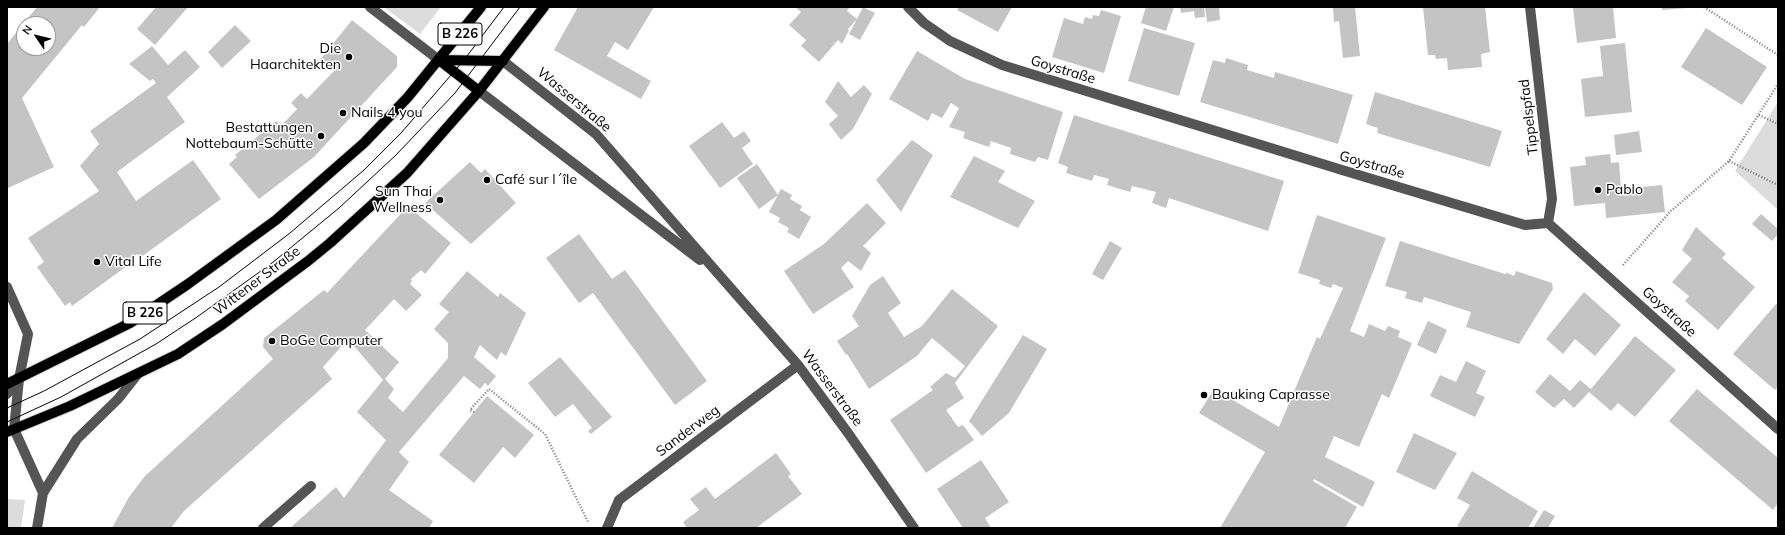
<!DOCTYPE html>
<meta charset="utf-8">
<style>
body{margin:0}
#map{position:relative;width:1785px;height:535px;overflow:hidden;background:#fff;font-family:Mulish,sans-serif}
canvas{display:block}
.frame{position:absolute;inset:0;border:8px solid #000;pointer-events:none}
.north{position:absolute;left:16px;top:16px;width:40px;height:40px;box-sizing:border-box;background:#fff;border:1px solid #999;border-radius:50%;rotate:305deg;font-size:11px;font-weight:700;line-height:16px;text-align:center;color:#000}
.north::after{content:'';display:block;margin:auto;width:14px;height:18px;background:#000;clip-path:polygon(50% 0,100% 100%,50% 72%,0 100%)}
</style>
<div id="map">
<canvas width="1785" height="535"></canvas>
<div class="frame"></div>
<div class="north">N</div>
</div>
<script>
const c = document.querySelector('canvas').getContext('2d');
c.lineJoin = 'round';
function fill(path, color) {
  c.fillStyle = color;
  c.fill(path, 'evenodd');
}
function poly(rows) {
  const path = new Path2D();
  for (const r of rows) {
    path.moveTo(r[0], r[1]);
    for (let i = 2; i < r.length; i += 2) path.lineTo(r[i], r[i + 1]);
  }
  return path;
}
function stroke(path, color, width, dash) {
  c.strokeStyle = color;
  c.lineWidth = width;
  c.lineCap = dash ? 'butt' : 'round';
  c.setLineDash(dash || []);
  c.stroke(path);
}
function label(font, color, halo, rows, align = 'center') {
  c.font = font + ' Mulish,sans-serif';
  c.lineWidth = 3;
  c.setLineDash([]);
  c.textBaseline = 'middle';
  c.strokeStyle = halo;
  c.fillStyle = color;
  for (const [text, x, y, turn = 0] of rows) {
    c.save();
    c.translate(x, y);
    c.rotate((+turn || 0) * Math.PI / 180);
    c.textAlign = isNaN(turn) ? turn : align;
    if (halo) c.strokeText(text, 0, 0);
    c.fillText(text, 0, 0);
    c.restore();
  }
}
const green = poly([
 [441,7,420,34,385,8,385,7],
 [1778,102,1778,210,1735,171],
 [7,499,25,500,21,528,7,528]
]);
const building = poly([
 [37,7,100,7,84,27,82,25,22,98,54,167,8,188,7,44],
 [24,24,48,24,48,48,24,48],
 [156,7,188,7,155,45,137,29],
 [578,7,654,7,628,50,615,42,607,56,651,81,641,99,554,50],
 [795,7,850,7,847,11,857,19,863,7,875,13,860,40,849,34,857,19,848,29,849,30,842,44,838,40,819,62,801,46,806,40,789,25,801,12],
 [959,7,1012,7,998,32,957,10],
 [1146,7,1174,7,1166,31,1141,23],
 [1180,7,1204,7,1205,17,1195,18,1194,11,1181,13],
 [1205,7,1219,7,1220,20,1207,22],
 [1333,7,1355,7,1360,56,1343,58,1339,21,1334,22],
 [1423,7,1485,7,1490,52,1481,54,1482,67,1448,70,1447,58,1436,59,1435,55,1428,55],
 [1573,7,1613,7,1616,38,1577,43],
 [1662,7,1687,7,1687,8,1662,10],
 [1101,10,1121,16,1104,73,1052,57,1064,18,1083,24,1085,17,1092,19,1093,15,1099,16],
 [352,20,397,56,397,67,314,157,259,199,229,164,237,157,235,155,276,121,281,126,297,109,291,103,301,93,307,99,334,71,320,60],
 [235,25,251,41,222,68,208,52],
 [1144,28,1195,43,1179,96,1128,81],
 [1706,28,1767,67,1742,105,1681,67],
 [1625,43,1632,112,1585,117,1581,79,1603,76,1600,46],
 [152,46,168,65,185,50,200,67,167,97,185,122,117,172,136,201,193,160,221,199,141,257,137,254,126,262,127,266,72,306,70,302,65,306,37,267,44,262,28,238,99,191,80,166,99,144,90,131,156,83,153,79,150,81,129,64],
 [917,51,965,79,1063,112,1048,160,1038,157,1035,162,1010,154,1011,148,991,141,989,147,963,138,965,132,949,127,959,108,951,103,942,118,932,113,928,121,889,99],
 [1226,58,1248,65,1247,70,1274,78,1275,72,1353,95,1338,144,1200,102,1213,60,1225,63],
 [838,81,851,97,864,85,872,94,853,129,841,140,829,124,838,116,825,102],
 [1375,92,1502,131,1490,167,1377,133,1378,128,1366,124],
 [1074,115,1284,181,1268,231,1169,198,1166,208,1152,203,1156,192,1141,188,1132,186,1130,192,1107,185,1109,179,1102,177,1094,175,1092,181,1066,173,1068,167,1058,163],
 [722,122,734,138,744,131,751,141,742,148,753,164,720,188,689,146],
 [1639,131,1642,152,1616,155,1614,135],
 [912,140,933,155,901,212,876,180],
 [1610,154,1611,163,1619,162,1621,189,1662,185,1665,212,1606,218,1605,203,1574,206,1570,167,1586,165,1585,157],
 [974,156,1005,171,998,182,1035,201,1018,228,950,197],
 [470,162,481,173,485,169,516,203,471,244,425,203],
 [757,164,778,195,759,209,737,178],
 [781,189,792,195,790,199,802,206,800,210,811,217,799,239,787,232,789,228,778,222,780,218,769,212],
 [867,203,886,223,863,246,871,253,861,271,848,261,841,268,854,287,813,314,784,271,824,244],
 [408,206,451,243,425,274,421,270,411,279,412,281,410,284,422,295,406,311,394,299,365,330,399,362,385,379,394,389,388,398,403,412,448,358,448,343,434,329,449,312,439,304,467,271,498,297,500,293,526,313,506,356,501,352,497,360,480,345,474,357,496,376,488,386,485,383,480,389,464,376,399,452,409,462,389,490,433,521,429,528,290,528,336,487,344,498,386,440,357,412,383,380,348,339,323,367,332,379,184,511,171,528,112,528,129,497,145,476,273,359,263,347,264,338,324,290,327,293],
 [1761,214,1778,229,1778,234,1772,241,1752,224],
 [1317,215,1386,238,1350,331,1364,337,1369,324,1385,331,1388,326,1400,331,1398,337,1412,343,1389,398,1382,394,1359,447,1334,436,1325,457,1375,482,1363,507,1314,479,1313,481,1357,507,1345,528,1220,528,1265,452,1199,413,1214,389,1279,427,1317,337,1320,339,1343,288,1333,284,1331,288,1319,284,1320,280,1298,273],
 [1696,227,1726,254,1722,258,1755,287,1718,330,1685,301,1689,296,1672,282,1692,259,1682,250],
 [579,234,612,279,625,270,707,381,675,405,593,293,579,303,546,258],
 [1110,241,1122,248,1103,280,1092,274],
 [1400,241,1505,274,1507,273,1514,276,1516,271,1552,283,1553,289,1519,344,1466,327,1471,312,1424,297,1422,303,1405,298,1407,292,1385,286],
 [883,276,901,303,888,313,904,337,922,326,952,289,998,326,955,383,964,398,946,410,958,427,963,425,974,440,926,473,890,420,933,390,930,387,946,373,955,378,965,366,932,338,917,356,869,389,847,354,846,355,837,341,859,326,852,316,870,285],
 [1584,292,1621,325,1595,356,1575,339,1563,354,1546,339],
 [1776,304,1778,305,1778,387,1775,390,1733,354],
 [1428,321,1447,330,1436,354,1417,345],
 [1023,335,1047,349,1009,413,982,436,969,421],
 [1635,336,1676,370,1635,417,1618,403,1611,411,1589,392,1574,408,1564,399,1554,408,1535,392,1550,374,1570,391,1580,380,1591,389],
 [560,357,612,417,591,434,588,431,592,428,573,404,555,417,528,383],
 [1466,361,1486,371,1476,393,1485,397,1475,417,1430,396,1440,375,1456,382],
 [1697,389,1778,458,1778,503,1773,510,1669,421],
 [487,396,534,435,515,458,503,447,474,483,439,455],
 [1414,433,1457,453,1435,490,1396,472],
 [776,453,791,474,788,476,802,494,756,528,687,528,683,522,699,510,690,499,706,487,715,499],
 [981,460,1009,502,985,518,991,528,963,528,937,489],
 [1472,471,1538,511,1528,528,1461,528,1457,526,1470,505,1457,498],
 [1544,510,1555,516,1548,528,1533,528]
]);
const path = poly([
 [1704,7,1778,55],
 [1759,115,1778,124],
 [1729,161,1778,185],
 [1623,265,1671,211,1729,161,1778,84],
 [474,412,470,410,489,389,545,434,588,522]
]);
const minor = poly([
 [370,7,439,60],
 [908,7,924,23,950,41,1002,65,1342,170,1525,225,1548,223,1778,429],
 [1530,7,1552,199,1548,223],
 [503,61,596,134,798,365,848,433,914,528],
 [479,91,700,260],
 [7,287,28,334,19,379,14,429,43,493],
 [7,394,19,379],
 [37,528,43,493,77,439,118,399,137,375],
 [263,528,311,486],
 [607,528,619,500,798,365]
]);
const major = poly([
 [439,60,503,61],
 [439,60,479,91],
 [7,384,130,323,188,284,276,220,364,143,408,97,481,7],
 [7,432,70,406,178,354,223,324,308,261,330,243,407,173,479,91,544,7]
]);
const tram = poly([
 [7,408,44,391,140,339,219,287,290,233,364,170,401,133,464,60,504,7],
 [7,422,61,397,156,344,197,317,272,263,339,208,396,155,455,93,520,7]
]);
const markers = [
 [349,57,4,"#000"],
 [343,113,4,"#000"],
 [321,136,4,"#000"],
 [487,180,4,"#000"],
 [1598,190,4,"#000"],
 [440,200,4,"#000"],
 [97,262,4,"#000"],
 [272,341,4,"#000"],
 [1204,395,4,"#000"]
];
const shields = [
 [460,34,44],
 [145,313,44]
];
const shieldNames = [
 ["B 226",460,34],
 ["B 226",145,313]
];
const poiNames = [
 ["Die",341,49,"right"],
 ["Haarchitekten",341,65,"right"],
 ["Nails 4 you",351,113],
 ["Bestattungen",313,128,"right"],
 ["Nottebaum-Schütte",313,144,"right"],
 ["Café sur l´île",495,180],
 ["Pablo",1606,190],
 ["Sun Thai",432,192,"right"],
 ["Wellness",432,208,"right"],
 ["Vital Life",105,262],
 ["BoGe Computer",280,341],
 ["Bauking Caprasse",1212,395]
];
const streetNames = [
 ["Goystraße",1063,70,17],
 ["Wasserstraße",574,100,40],
 ["Tippelspfad",1529,117,-97],
 ["Goystraße",1372,165,16],
 ["Wittener Straße",257,281,-37],
 ["Goystraße",1669,312,42],
 ["Wasserstraße",832,388,53],
 ["Sanderweg",688,431,-37]
];
fill(green, '#dcdcdc');
fill(building, '#c4c4c4');
stroke(major, '#dbdbdb', 12);
stroke(path, '#777', 2.5, [1, 2]);
stroke(minor, '#555', 10);
stroke(major, '#000', 10);
stroke(tram, '#000', 1);
for (const [x, y, r, color] of markers) {
  const dot = new Path2D();
  dot.arc(x, y, r, 0, 2 * Math.PI);
  c.fillStyle = color;
  c.fill(dot);
  stroke(dot, '#fff', 1.5);
}
for (const [x, y, w] of shields) {
  const box = new Path2D();
  box.roundRect(x - w / 2, y - 11, w, 22, 3);
  c.fillStyle = '#fff';
  c.fill(box);
  stroke(box, '#000', 1);
}
label('bold 13px', '#000', null, shieldNames);
label('14px', '#000', '#fff', poiNames, 'left');
label('14px', '#000', '#fff', streetNames);
</script>
